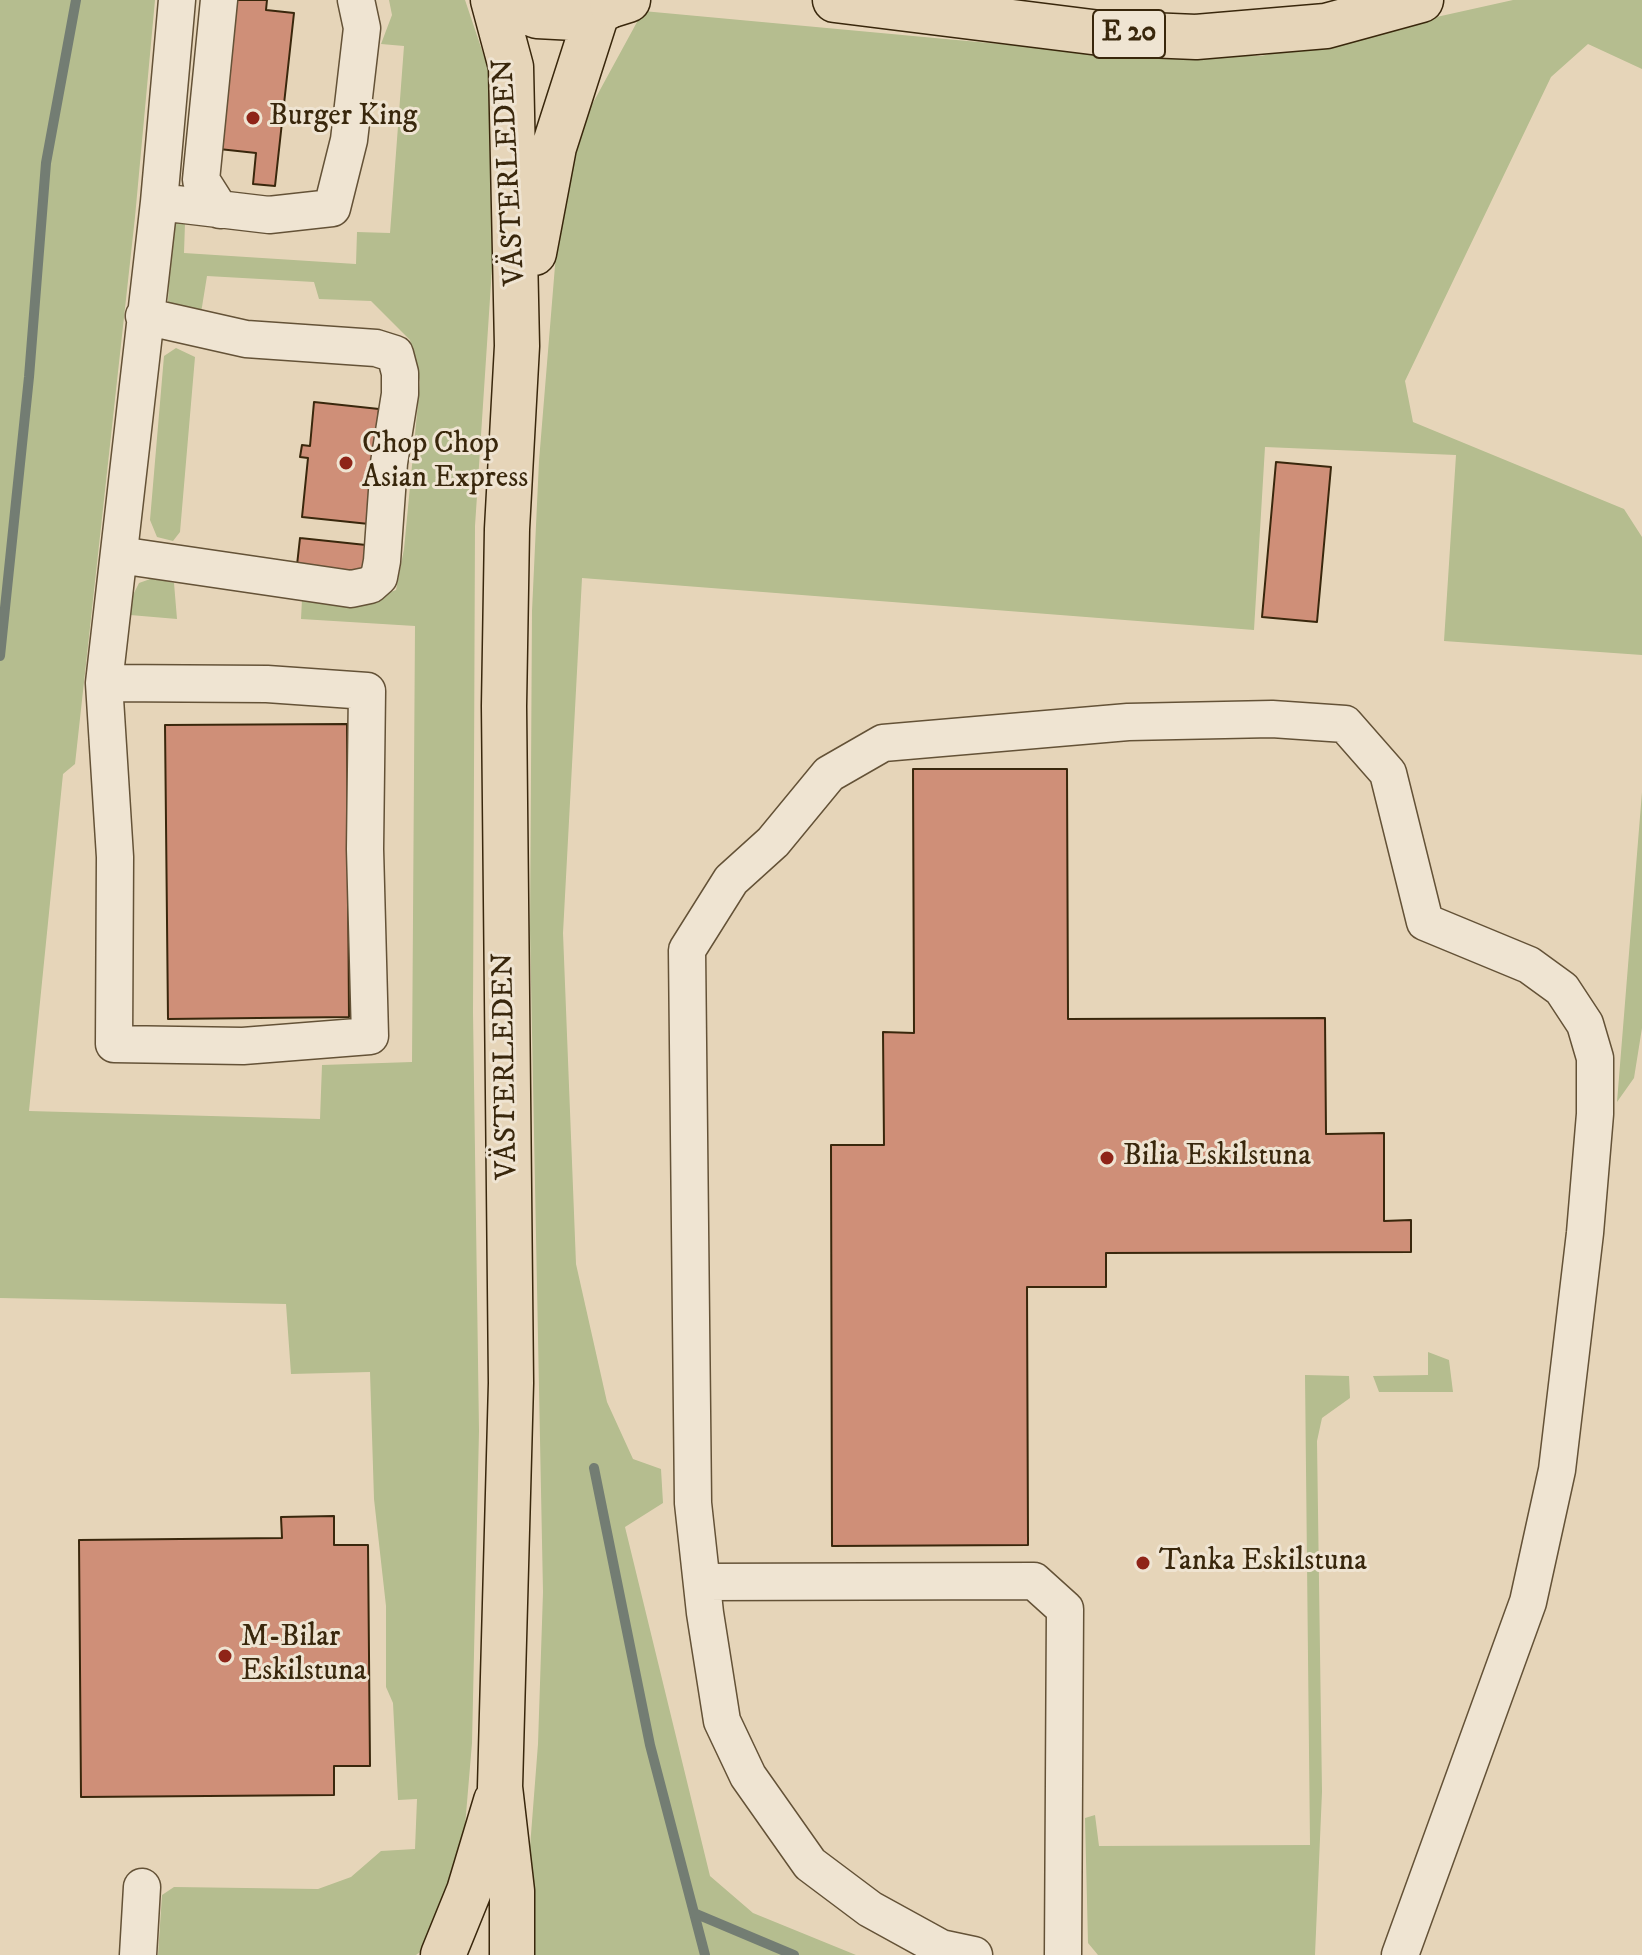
<!DOCTYPE html>
<meta charset="utf-8">
<style>
body{margin:0}
canvas{display:block;background:#e6d5b9}
</style>
<canvas width="1642" height="1955"></canvas>
<script>
const c = document.querySelector('canvas').getContext('2d');
c.lineJoin = 'round';
function fill(path, color) {
  c.fillStyle = color;
  c.fill(path, 'evenodd');
}
function poly(rows) {
  const path = new Path2D();
  for (const r of rows) {
    path.moveTo(r[0], r[1]);
    for (let i = 2; i < r.length; i += 2) path.lineTo(r[i], r[i + 1]);
  }
  return path;
}
function stroke(path, color, width, dash) {
  c.strokeStyle = color;
  c.lineWidth = width;
  c.lineCap = dash ? 'butt' : 'round';
  c.setLineDash(dash || []);
  c.stroke(path);
}
function label(font, color, halo, rows, align = 'center') {
  c.font = font + ' "IM FELL DW Pica",serif';
  c.lineWidth = 6;
  c.setLineDash([]);
  c.textBaseline = 'middle';
  c.strokeStyle = halo;
  c.fillStyle = color;
  for (const [text, x, y, turn = 0] of rows) {
    c.save();
    c.translate(x, y);
    c.rotate((+turn || 0) * Math.PI / 180);
    c.textAlign = isNaN(turn) ? turn : align;
    if (halo) c.strokeText(text, 0, 0);
    c.fillText(text, 0, 0);
    c.restore();
  }
}
const green = poly([
 [0,0,155,0,135,217,75,764,63,774,29,1111,320,1119,322,1065,412,1062,415,626,301,619,302,599,361,603,396,590,404,549,420,382,410,340,371,301,319,299,314,282,207,276,201,313,189,313,168,302,169,279,175,221,185,223,184,253,356,264,357,232,390,233,404,46,381,44,392,15,389,0,465,0,488,68,498,177,475,526,473,1012,479,1431,472,1743,463,1850,426,1948,416,1955,158,1955,162,1895,174,1887,318,1889,351,1877,381,1851,415,1849,417,1799,398,1800,393,1703,386,1687,386,1606,374,1499,370,1372,291,1374,286,1304,0,1298],
 [1513,0,1642,0,1642,69,1588,44,1551,77,1405,381,1413,422,1624,509,1642,537,1642,655,1444,641,1456,455,1265,447,1254,630,582,578,563,933,576,1264,607,1402,633,1459,661,1469,663,1503,625,1527,710,1876,753,1913,856,1955,534,1955,529,1860,538,1744,543,1592,530,930,532,611,539,461,564,156,643,11,1097,53,1261,56],
 [176,348,195,357,180,532,173,541,157,537,150,520,164,356],
 [153,578,174,583,177,619,130,615,132,597,139,583],
 [1642,792,1642,1028,1634,1078,1617,1102],
 [1428,1352,1449,1360,1453,1392,1379,1392,1373,1376,1428,1375],
 [1305,1375,1349,1376,1350,1398,1322,1418,1317,1441,1322,1792,1315,1955,1098,1955,1088,1943,1085,1818,1095,1815,1099,1846,1310,1845]
]);
const stream = poly([
 [0,656,29,377,46,163,76,0],
 [594,1468,650,1745,705,1955],
 [694,1913,794,1955]
]);
const building = poly([
 [235,0,267,0,266,10,294,13,275,186,253,184,256,153,219,149,235,0],
 [314,402,379,409,369,524,302,517,308,458,300,457,302,445,310,446,314,402],
 [1276,462,1331,467,1317,622,1262,617,1276,462],
 [300,538,366,545,363,572,297,565,300,538],
 [347,724,349,1017,168,1019,165,725,347,724],
 [913,769,1067,769,1068,1019,1325,1018,1326,1134,1384,1133,1384,1221,1411,1220,1411,1252,1106,1253,1106,1287,1027,1287,1028,1545,832,1546,831,1145,884,1145,883,1032,914,1033,913,769],
 [334,1516,334,1545,368,1545,370,1766,334,1766,334,1795,81,1797,79,1540,282,1538,281,1517,334,1516]
]);
const minor = poly([
 [219,0,201,180,220,210],
 [159,202,269,215,332,208,349,140,362,28,356,0],
 [119,555,351,589,370,585,379,577,382,561,389,463,400,394,400,373,395,354,376,348,246,339,144,316],
 [104,683,267,684,367,691,365,849,370,1036,243,1046,114,1044,115,857,104,683,159,202,177,0],
 [702,1582,1034,1581,1065,1609,1063,1955],
 [138,1955,142,1887],
 [974,1955,941,1948,870,1909,810,1864,748,1776,722,1721,705,1613,693,1503,687,950,731,880,773,842,829,774,883,743,1128,722,1272,719,1345,724,1388,773,1425,922,1529,965,1562,989,1585,1024,1595,1058,1595,1114,1585,1233,1557,1470,1528,1602,1400,1955]
]);
const major = poly([
 [493,0,511,67,517,346,507,529,504,706,511,1383,500,1787,512,1891,512,1955],
 [502,0,537,16,575,18,597,13,619,0],
 [534,253,554,147,597,13],
 [443,1955,469,1891,496,1801]
]);
const highway = poly([
 [835,0,1100,33,1196,37,1326,26,1421,0],
 [612,5,628,0]
]);
const markers = [
 [253,118,8,"#8f2418"],
 [346,463,8,"#8f2418"],
 [1107,1158,8,"#8f2418"],
 [1143,1563,8,"#8f2418"],
 [225,1656,8,"#8f2418"]
];
const shields = [
 [1129,34,72]
];
const shieldNames = [
 ["E 20",1129,34]
];
const poiNames = [
 ["Burger King",269,118],
 ["Chop Chop",362,446],
 ["Asian Express",362,480],
 ["Bilia Eskilstuna",1123,1158],
 ["Tanka Eskilstuna",1159,1563],
 ["M-Bilar",241,1639],
 ["Eskilstuna",241,1673]
];
const streetNames = [
 ["VÄSTERLEDEN",511,172,-93],
 ["VÄSTERLEDEN",507,1066,-91]
];
fill(green, '#b5bd8f');
stroke(stream, '#737d73', 10);
fill(building, '#cf8f78');
stroke(building, '#39270c', 2);
stroke(minor, '#645237', 39);
stroke(major, '#39270c', 47);
stroke(highway, '#39270c', 47);
stroke(minor, '#efe4d2', 36);
stroke(major, '#e6d5b9', 44);
stroke(highway, '#e6d5b9', 44);
for (const [x, y, r, color] of markers) {
  const dot = new Path2D();
  dot.arc(x, y, r, 0, 2 * Math.PI);
  c.fillStyle = color;
  c.fill(dot);
  stroke(dot, '#efe4d2', 3);
}
for (const [x, y, w] of shields) {
  const box = new Path2D();
  box.roundRect(x - w / 2, y - 24, w, 48, 6);
  c.fillStyle = '#efe4d2';
  c.fill(box);
  stroke(box, '#39270c', 2);
}
label('bold 28px', '#39270c', null, shieldNames);
label('30px', '#39270c', '#efe4d2', poiNames, 'left');
label('30px', '#39270c', '#efe4d2', streetNames);
</script>
